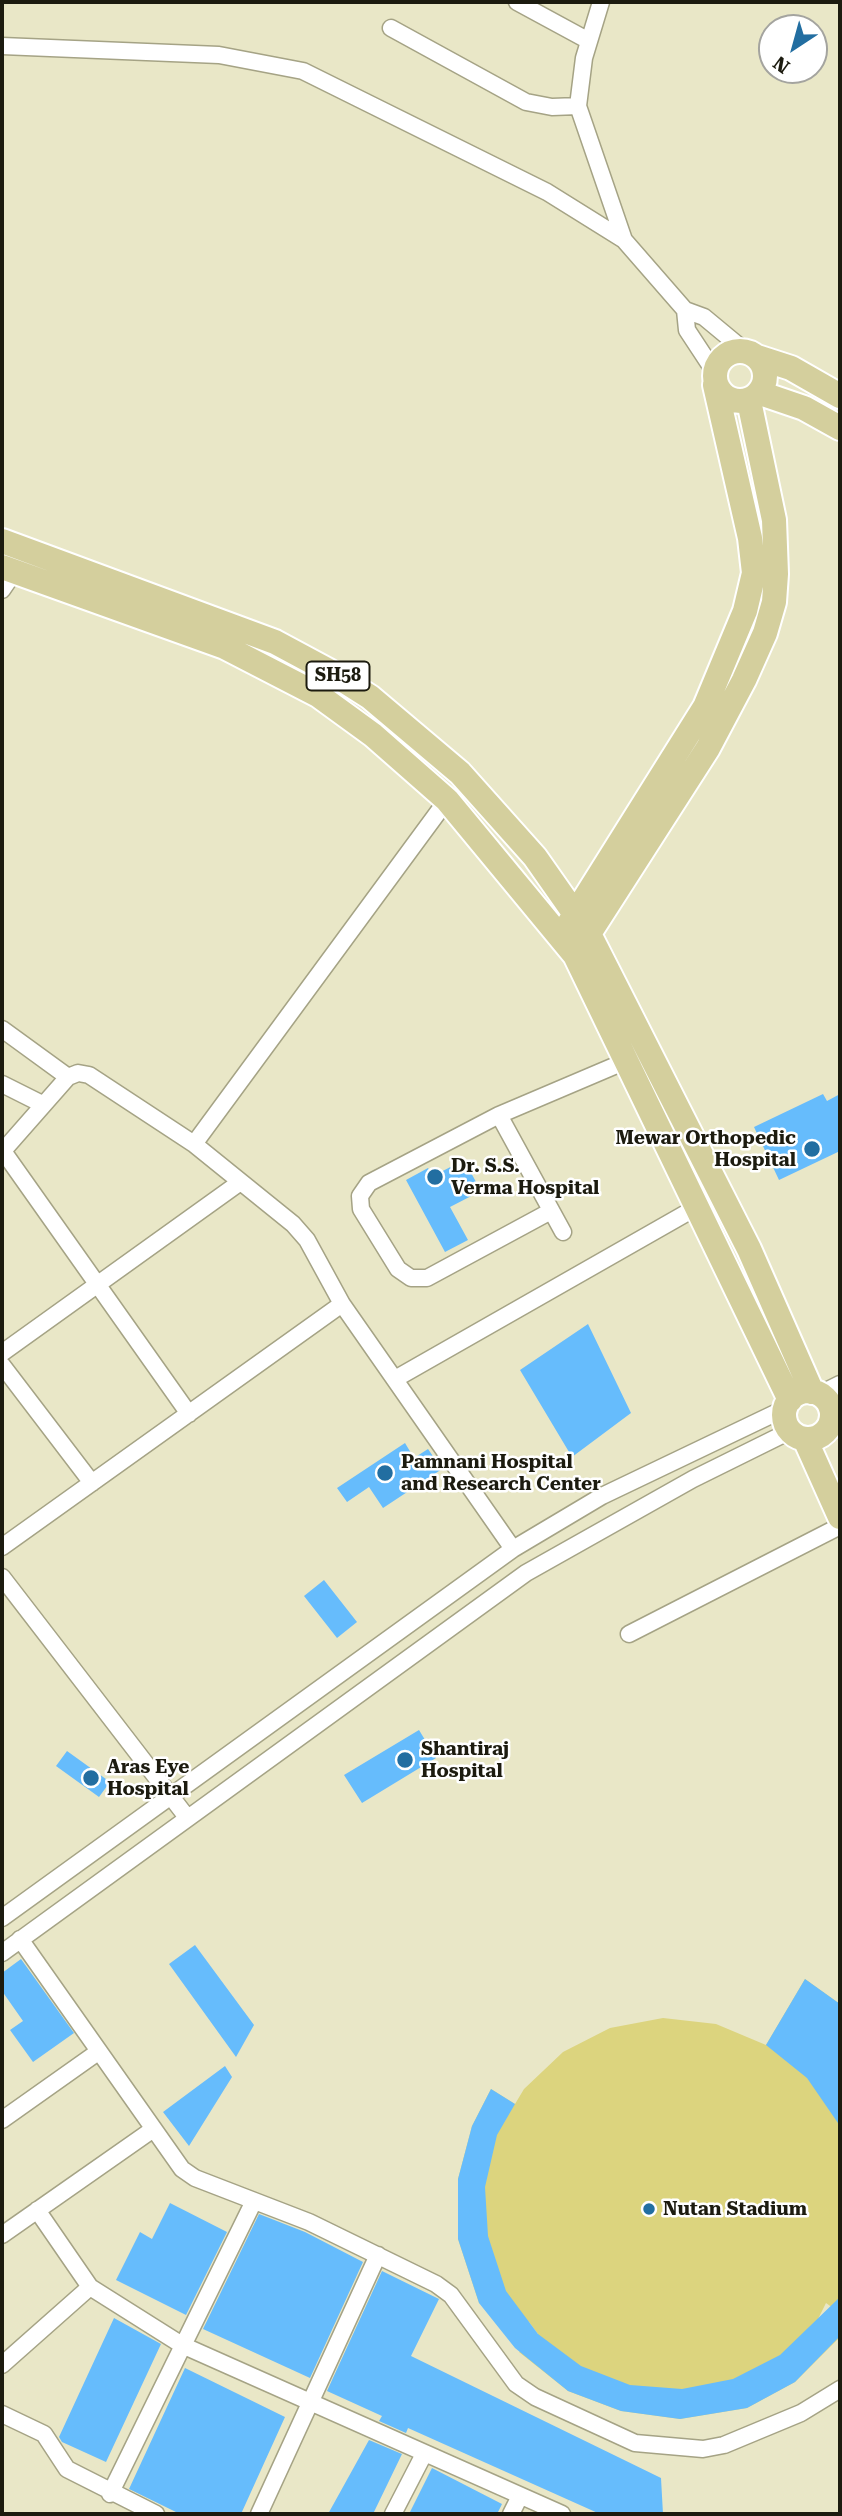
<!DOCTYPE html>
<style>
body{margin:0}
#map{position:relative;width:842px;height:2516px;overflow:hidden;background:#e9e7c7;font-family:"Roboto Serif",serif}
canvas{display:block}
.frame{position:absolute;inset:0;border:4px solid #1c1b0f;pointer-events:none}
.north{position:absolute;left:758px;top:14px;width:70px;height:70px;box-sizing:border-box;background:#fff;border:2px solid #a4a49f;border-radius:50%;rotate:216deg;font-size:19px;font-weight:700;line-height:28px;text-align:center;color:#1c1b0f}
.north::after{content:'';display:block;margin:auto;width:24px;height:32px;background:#226ea1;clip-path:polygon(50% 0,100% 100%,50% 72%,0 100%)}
</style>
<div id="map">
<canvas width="842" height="2516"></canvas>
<div class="frame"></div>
<div class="north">N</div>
</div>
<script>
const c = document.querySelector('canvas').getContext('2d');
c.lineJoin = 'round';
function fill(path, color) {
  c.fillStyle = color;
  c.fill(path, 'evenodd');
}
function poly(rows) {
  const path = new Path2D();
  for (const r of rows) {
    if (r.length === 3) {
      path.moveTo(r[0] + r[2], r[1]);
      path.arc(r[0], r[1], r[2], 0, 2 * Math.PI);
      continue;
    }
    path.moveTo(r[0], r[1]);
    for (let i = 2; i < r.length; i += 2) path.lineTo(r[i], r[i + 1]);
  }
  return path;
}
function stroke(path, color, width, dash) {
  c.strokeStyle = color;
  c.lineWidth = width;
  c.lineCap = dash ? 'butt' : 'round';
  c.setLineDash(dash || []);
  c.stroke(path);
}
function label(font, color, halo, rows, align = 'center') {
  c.font = font + ' "Roboto Serif",serif';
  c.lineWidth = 5;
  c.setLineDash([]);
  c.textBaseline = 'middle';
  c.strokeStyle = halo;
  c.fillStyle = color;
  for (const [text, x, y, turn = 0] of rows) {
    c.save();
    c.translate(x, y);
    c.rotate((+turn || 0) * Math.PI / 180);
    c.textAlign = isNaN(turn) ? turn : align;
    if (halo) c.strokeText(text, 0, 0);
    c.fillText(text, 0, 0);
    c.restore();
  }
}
const green = poly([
 [805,1979,840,2004,840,2313,826,2303,818,2319,840,2337,795,2382,747,2408,680,2419,621,2411,568,2391,519,2352,538,2334,529,2322,479,2303,458,2239,458,2179,472,2126,491,2089,515,2104,524,2089,563,2052,610,2028,663,2018,716,2024,766,2045]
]);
const building = poly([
 [823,1094,827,1101,840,1094,840,1151,779,1180,754,1127],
 [464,1160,481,1191,450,1207,468,1240,445,1252,406,1180,428,1168,433,1176],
 [588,1324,631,1413,572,1457,520,1370],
 [405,1443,414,1458,428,1449,442,1469,383,1508,369,1487,347,1502,337,1488],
 [324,1580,357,1622,337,1638,304,1596],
 [419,1730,436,1758,362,1803,344,1775],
 [67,1751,110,1782,99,1797,56,1766],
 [195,1945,254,2025,236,2057,169,1964],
 [21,1959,74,2033,33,2062,10,2030,23,2021,2,1991,2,1973],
 [805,1979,840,2004,840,2126,807,2078,766,2045],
 [225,2066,232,2077,189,2146,163,2112],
 [491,2089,515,2104,497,2135,485,2187,488,2236,506,2291,538,2334,581,2366,630,2385,682,2389,733,2379,780,2355,840,2297,840,2336,795,2382,747,2408,680,2419,621,2411,568,2391,515,2348,479,2303,458,2239,458,2179,472,2126],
 [170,2203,227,2232,186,2315,116,2280,140,2232,152,2239],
 [259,2214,305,2232,363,2262,310,2378,203,2329],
 [382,2271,439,2299,411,2356,661,2478,663,2514,600,2514,408,2428,406,2433,379,2421,382,2416,327,2391],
 [114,2318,161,2344,106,2462,62,2442,59,2437],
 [185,2368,285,2417,241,2514,180,2514,129,2489],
 [369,2440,402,2454,373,2514,328,2514],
 [432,2468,502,2504,497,2514,409,2514]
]);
const minor = poly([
 [517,2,589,41],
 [601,2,584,58,578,106,624,240],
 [391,28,526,102,552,107,578,106],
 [2,46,219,55,303,71,547,192,624,240,685,310,704,317,745,351],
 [685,310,687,330,714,371],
 [2,590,15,571],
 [2,1029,68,1077],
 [2,1084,42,1104],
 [499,1115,563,1232],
 [194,1144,447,800],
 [3,1151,189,1414],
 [2,1152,68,1077,78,1073,89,1075,194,1144,293,1224,307,1240,342,1304,513,1549],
 [551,1211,427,1278,411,1278,398,1269,361,1209,360,1196,369,1183,499,1115,626,1061],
 [2,1353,239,1183],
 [2,1365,92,1483],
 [395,1379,697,1207],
 [820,1394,840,1384],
 [832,1415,840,1411],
 [2,1547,342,1304],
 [2,1577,186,1816],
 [629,1634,840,1526],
 [2,1918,513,1549,602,1496,786,1408],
 [20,1939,182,2169,195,2178,309,2222,436,2284,451,2295,516,2384,535,2397,635,2443,703,2449,724,2445,801,2413,840,2389],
 [2,1953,526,1573,693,1479,790,1431],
 [2,2120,98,2052],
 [37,2210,90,2287,182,2345,562,2514],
 [2,2235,152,2130],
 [2,2365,90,2287],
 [2,2414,44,2434,67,2469,156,2514],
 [110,2494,254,2201],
 [259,2514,378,2255],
 [393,2514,424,2454],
 [511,2514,520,2496]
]);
const primary = poly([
 [740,376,25],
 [757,357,791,368,840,396],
 [760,393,804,408,840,428],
 [2,541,275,642,329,671,370,697,460,773,535,857,589,934,749,1249,812,1392],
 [2,567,225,647,318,695,373,735,447,800,575,955,790,1400],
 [567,927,705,707,745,611,754,573,750,538,715,385],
 [581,946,708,748,744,680,765,633,774,602,776,574,774,520,749,401],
 [808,1415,24],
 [805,1439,840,1517]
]);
const markers = [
 [812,1149,9,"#226ea1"],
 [435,1177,9,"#226ea1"],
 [385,1473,9,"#226ea1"],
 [405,1760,9,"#226ea1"],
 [91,1778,9,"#226ea1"],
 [649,2209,7,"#226ea1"]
];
const shields = [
 [338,676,63]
];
const shieldNames = [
 ["SH58",338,676]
];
const poiNames = [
 ["Mewar Orthopedic",796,1138,"right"],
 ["Hospital",796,1160,"right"],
 ["Dr. S.S.",451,1166],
 ["Verma Hospital",451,1188],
 ["Pamnani Hospital",401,1462],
 ["and Research Center",401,1484],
 ["Shantiraj",421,1749],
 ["Hospital",421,1771],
 ["Aras Eye",107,1767],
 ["Hospital",107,1789],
 ["Nutan Stadium",663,2209]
];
fill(green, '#dcd47e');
fill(building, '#66bcfc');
stroke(minor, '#a5a385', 19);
stroke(primary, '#fff', 28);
stroke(minor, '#fff', 16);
stroke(primary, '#d4cf9d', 24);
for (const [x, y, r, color] of markers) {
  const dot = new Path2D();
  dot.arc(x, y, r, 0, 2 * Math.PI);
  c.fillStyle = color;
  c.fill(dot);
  stroke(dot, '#fff', 2.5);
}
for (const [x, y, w] of shields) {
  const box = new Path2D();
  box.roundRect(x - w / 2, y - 14.5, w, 29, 5);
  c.fillStyle = '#fff';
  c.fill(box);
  stroke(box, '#1c1b0f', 2);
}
label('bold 18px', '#1c1b0f', null, shieldNames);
label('bold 19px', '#1c1b0f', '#fff', poiNames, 'left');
</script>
